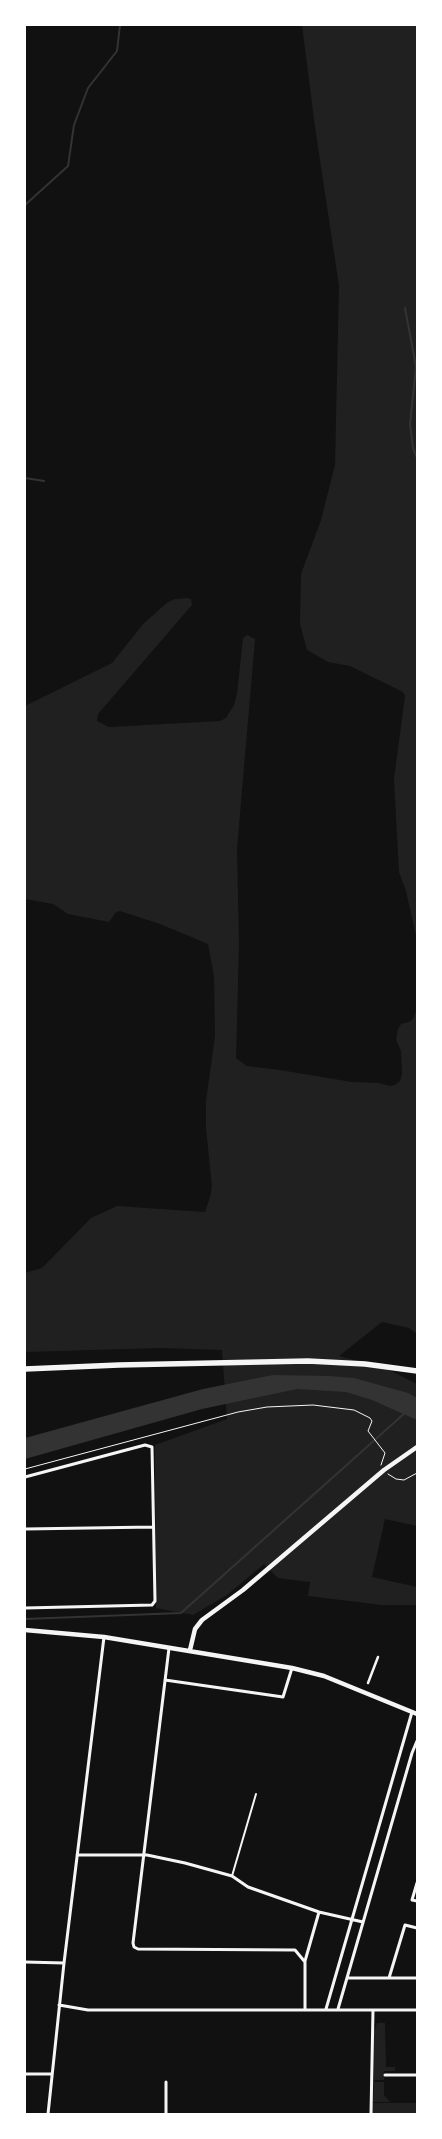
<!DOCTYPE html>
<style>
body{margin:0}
#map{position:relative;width:442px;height:2139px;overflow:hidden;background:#111;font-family:Karla,sans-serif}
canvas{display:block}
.frame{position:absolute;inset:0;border:26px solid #fff;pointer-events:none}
</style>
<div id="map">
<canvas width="442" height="2139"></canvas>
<div class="frame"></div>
</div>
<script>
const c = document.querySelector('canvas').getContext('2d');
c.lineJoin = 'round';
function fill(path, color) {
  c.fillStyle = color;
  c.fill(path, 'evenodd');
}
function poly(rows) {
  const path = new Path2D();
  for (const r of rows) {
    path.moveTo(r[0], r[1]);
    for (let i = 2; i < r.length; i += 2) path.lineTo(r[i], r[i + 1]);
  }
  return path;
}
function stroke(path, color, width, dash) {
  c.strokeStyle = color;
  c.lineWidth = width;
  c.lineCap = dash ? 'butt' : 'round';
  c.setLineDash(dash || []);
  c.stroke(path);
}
const green = poly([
 [302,25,417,25,417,940,406,891,399,872,394,779,405,696,403,692,350,666,328,662,307,650,300,624,301,574,321,520,335,465,339,286,315,127],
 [188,598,191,599,192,605,98,714,97,721,109,727,220,721,226,718,234,705,237,694,243,638,247,635,255,639,237,849,239,944,236,1058,247,1066,280,1070,352,1082,379,1083,390,1086,395,1085,400,1081,402,1074,401,1051,396,1040,398,1029,401,1024,409,1022,413,1019,417,1008,417,1334,409,1328,382,1322,339,1356,389,1370,417,1384,417,1526,385,1519,372,1577,417,1587,417,1605,382,1605,308,1596,310,1582,278,1578,264,1564,227,1595,193,1615,156,1608,155,1445,227,1419,222,1350,159,1348,25,1352,25,1273,42,1268,91,1218,117,1206,205,1212,210,1197,212,1187,206,1128,206,1101,215,1036,214,976,208,944,160,924,120,911,116,912,109,922,68,914,53,904,25,899,25,706,112,663,144,623,168,602,175,599],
 [377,2023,385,2023,386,2067,395,2067,395,2071,384,2071,384,2080,374,2080,374,2032],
 [374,2082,384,2082,384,2095,390,2102,373,2102],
 [372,2103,417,2103,417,2114,371,2114]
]);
const water = poly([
 [273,1375,329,1376,354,1378,408,1393,417,1398,417,1420,372,1400,346,1392,297,1389,202,1409,25,1459,25,1438,203,1389]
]);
const stream = poly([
 [25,205,68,166,74,125,88,88,117,51,120,25],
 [405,308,416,367,410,424,413,448,417,458],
 [25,478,44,481],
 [25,1619,181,1613,406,1412]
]);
const path = poly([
 [25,1469,238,1412,267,1407,313,1405,354,1410,370,1418,372,1421,368,1431,385,1453,381,1465],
 [388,1474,396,1479,404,1480,417,1473]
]);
const service = poly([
 [232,1876,256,1794]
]);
const pedestrian = poly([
 [368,1683,378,1657]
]);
const minor = poly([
 [25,1477,145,1445,152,1447,155,1601,152,1605,25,1608],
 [25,1529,153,1527],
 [169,1648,133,1943,134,1947,138,1949,295,1950,305,1962,305,2010],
 [165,1680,283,1697,292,1668],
 [77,1855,147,1855,185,1863,232,1876,248,1887,319,1912,363,1922],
 [417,1883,412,1900,417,1901],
 [305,1961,319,1912],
 [25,1962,64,1963],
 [347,1978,417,1978],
 [389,1978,405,1925,417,1928],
 [59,2005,88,2010,417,2010],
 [326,2009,412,1712],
 [338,2009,412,1753,417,1741],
 [25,2074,51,2074],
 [385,2075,417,2075],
 [166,2082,166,2114],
 [48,2114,64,1963,104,1637],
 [371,2114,373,2010]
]);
const tertiary = poly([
 [25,1630,104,1637,292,1668,324,1676,417,1714],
 [190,1650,195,1629,202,1620,243,1590,384,1470,417,1447]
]);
const primary = poly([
 [25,1369,119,1365,308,1361,365,1364,417,1371]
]);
fill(green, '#202020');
fill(water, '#333');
stroke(stream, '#333', 2);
stroke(path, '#f5f5f5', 1);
stroke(service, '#f5f5f5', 2);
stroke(pedestrian, '#f5f5f5', 2.5);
stroke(minor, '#f5f5f5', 3);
stroke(tertiary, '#f5f5f5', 4.5);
stroke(primary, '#f5f5f5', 5.5);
</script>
